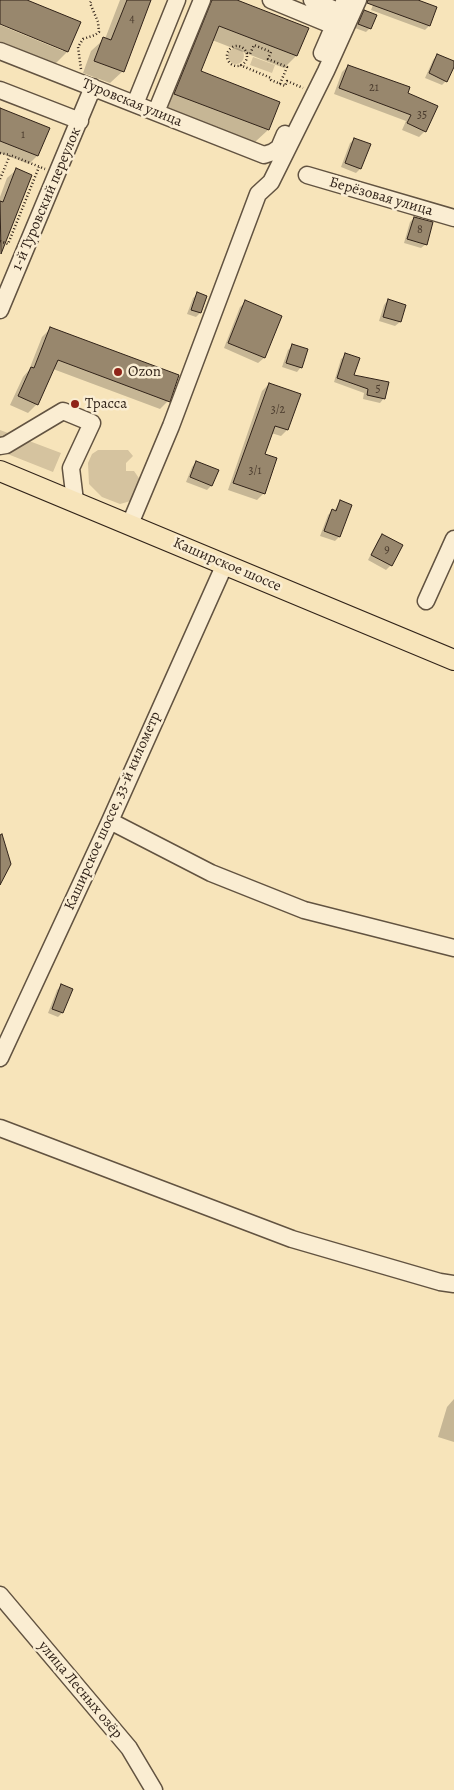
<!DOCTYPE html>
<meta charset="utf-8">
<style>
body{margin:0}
canvas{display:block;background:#f7e4ba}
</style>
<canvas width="454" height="1790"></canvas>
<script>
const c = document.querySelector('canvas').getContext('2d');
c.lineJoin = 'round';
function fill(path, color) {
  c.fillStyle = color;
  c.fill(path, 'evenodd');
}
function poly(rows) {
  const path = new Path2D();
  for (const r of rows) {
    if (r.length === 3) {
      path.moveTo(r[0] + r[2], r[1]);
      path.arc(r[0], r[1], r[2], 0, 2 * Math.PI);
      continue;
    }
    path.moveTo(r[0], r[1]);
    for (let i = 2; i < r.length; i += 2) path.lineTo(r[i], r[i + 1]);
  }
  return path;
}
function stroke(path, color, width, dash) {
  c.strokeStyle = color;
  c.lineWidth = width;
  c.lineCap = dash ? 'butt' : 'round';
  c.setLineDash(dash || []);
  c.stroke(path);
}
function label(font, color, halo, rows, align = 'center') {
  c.font = font + ' Alegreya,serif';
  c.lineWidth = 5;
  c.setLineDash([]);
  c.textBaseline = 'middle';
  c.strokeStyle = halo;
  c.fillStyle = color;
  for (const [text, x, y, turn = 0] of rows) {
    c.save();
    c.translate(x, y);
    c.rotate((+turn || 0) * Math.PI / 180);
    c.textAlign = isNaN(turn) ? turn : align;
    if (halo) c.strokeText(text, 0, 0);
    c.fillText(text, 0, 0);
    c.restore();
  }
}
const green = poly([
 [236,56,8],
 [253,57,275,65,272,73,250,65],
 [0,430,61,453,53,472,0,451],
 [98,450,128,450,133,456,126,463,126,471,134,471,143,484,138,499,120,504,102,497,89,484,88,463,92,454]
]);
const shadow = poly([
 [0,0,23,0,67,52,55,64,0,41,0,25,63,51,63,49,0,23],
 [120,0,150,0,123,71,110,83,83,73,91,51,104,39,105,39],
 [204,0,234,0,307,28,296,56,284,68,212,40,199,72,278,103,268,130,255,142,163,106],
 [375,0,415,0,429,26,425,30,371,10],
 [365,12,370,28,366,32,355,28,360,16],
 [437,55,454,63,446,81,442,85,425,78,433,60],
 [348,66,406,93,425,131,419,137,402,130,406,121,334,94,342,72],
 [0,110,37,156,29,164,0,153],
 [355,139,369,145,360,169,356,173,341,167,350,143],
 [16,170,6,236,0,243,0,197,7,178],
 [414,218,426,244,421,248,404,243,410,222],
 [198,293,206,296,200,313,196,317,187,314,193,298],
 [388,300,405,306,400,322,395,326,379,321,384,305],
 [246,302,280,316,264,358,258,363,224,348,240,307],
 [50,329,168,401,160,409,53,369,36,405,28,413,10,405,23,377,29,370,42,337],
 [293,345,301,367,297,372,282,367,288,350],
 [346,355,353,376,384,398,380,403,363,399,364,393,334,382,341,359],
 [269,384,287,430,281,436,271,433,264,455,264,493,257,500,228,490,262,391],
 [196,462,211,486,207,490,186,482,192,467],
 [340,502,339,537,335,541,320,536,328,515,332,511,334,511],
 [382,536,391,565,386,570,368,560,378,540],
 [61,986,62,1013,58,1017,48,1013,57,990],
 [454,1399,454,1442,438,1437,447,1407]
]);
const building = poly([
 [0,0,27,0,81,22,68,52,0,24,0,0],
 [127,0,151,0,124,72,94,61,103,37,111,40,127,0],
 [212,0,237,0,309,28,297,56,219,26,201,71,280,102,269,130,174,94,212,0],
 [368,0,418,0,437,7,430,26,367,3,368,0],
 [364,10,377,15,371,29,358,24,364,10],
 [437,54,454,61,454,67,447,82,429,73,437,54],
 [348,65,410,87,408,93,438,106,426,132,407,123,411,115,339,88,348,65],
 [0,108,50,128,38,156,0,141,0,108],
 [354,138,371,144,361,169,345,163,354,138],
 [16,168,32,175,1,254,0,201,3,202,16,168],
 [414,217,433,222,427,245,407,239,414,217],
 [197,292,207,296,201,313,191,310,197,292],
 [388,299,406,305,401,322,383,317,388,299],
 [245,300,282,316,265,358,228,343,245,300],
 [50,327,179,375,170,402,58,360,38,405,18,396,31,367,34,368,50,327],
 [292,344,308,349,302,368,286,363,292,344],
 [345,353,360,358,354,375,389,382,385,399,367,395,368,389,337,378,345,353],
 [269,383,301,394,288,430,275,426,265,454,277,458,265,494,233,483,269,383],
 [196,461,219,470,212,486,190,477,196,461],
 [340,500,352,505,340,537,324,531,332,509,336,511,340,500],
 [382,534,403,545,392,566,371,555,382,534],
 [2,834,11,864,0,885,0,835,2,834],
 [61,984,73,989,63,1013,52,1009,61,984]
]);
const path = poly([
 [237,56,10],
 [247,53,250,54,254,45,271,52,268,59,287,67,280,84],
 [240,65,271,78,271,80,285,86,287,81,303,88],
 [81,69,78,47,83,39,95,35,99,32,98,22,90,3,92,0],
 [0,153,10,155],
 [0,179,10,155,45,169],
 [0,241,8,244,39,167]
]);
const minor = poly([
 [271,0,334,26],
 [312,0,340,12],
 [0,51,264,155,273,152,279,148,285,134],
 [322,53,345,0],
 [0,90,80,121],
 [135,104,177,0],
 [156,112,202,0],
 [307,175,454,218],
 [0,310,93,87],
 [0,446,6,445,63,411,92,423,71,468,75,501],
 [130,524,171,426,258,194,271,182,326,71,358,0],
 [426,601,454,539],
 [110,821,211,873,304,910,454,948],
 [0,1058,110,821,225,564],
 [0,1128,292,1239,440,1282,454,1284],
 [0,1595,129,1748,154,1790]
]);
const major = poly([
 [0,471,454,660]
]);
const markers = [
 [118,372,5,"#8f2418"],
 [75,404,5,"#8f2418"]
];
const numberNames = [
 ["4",132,19],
 ["21",374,88],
 ["35",422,115],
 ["1",23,135],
 ["8",420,230],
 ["5",378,389],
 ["3/2",278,410],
 ["3/1",255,471],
 ["9",387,550]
];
const streetNames = [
 ["Туровская улица",132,103,22],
 ["Берёзовая улица",381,197,16],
 ["1-й Туровский переулок",47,199,-67],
 ["Каширское шоссе",227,565,23],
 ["Каширское шоссе, 33-й километр",113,811,-66],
 ["улица Лесных озёр",80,1690,50]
];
const poiNames = [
 ["Ozon",128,372],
 ["Трасса",85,404]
];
fill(green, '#d5c39f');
fill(shadow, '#0003');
fill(building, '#98876d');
stroke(building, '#312319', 1);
stroke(minor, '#625341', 19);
stroke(major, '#312319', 22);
stroke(path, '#312319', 2.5, [1, 2.5]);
stroke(minor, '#faedd2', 16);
stroke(major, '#f7e4ba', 20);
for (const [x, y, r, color] of markers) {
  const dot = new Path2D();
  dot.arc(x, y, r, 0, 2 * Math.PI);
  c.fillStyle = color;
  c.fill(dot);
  stroke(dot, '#faedd2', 2);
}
label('12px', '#4b3c2e', null, numberNames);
label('15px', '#312319', '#faedd2', streetNames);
label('15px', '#312319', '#faedd2', poiNames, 'left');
</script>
